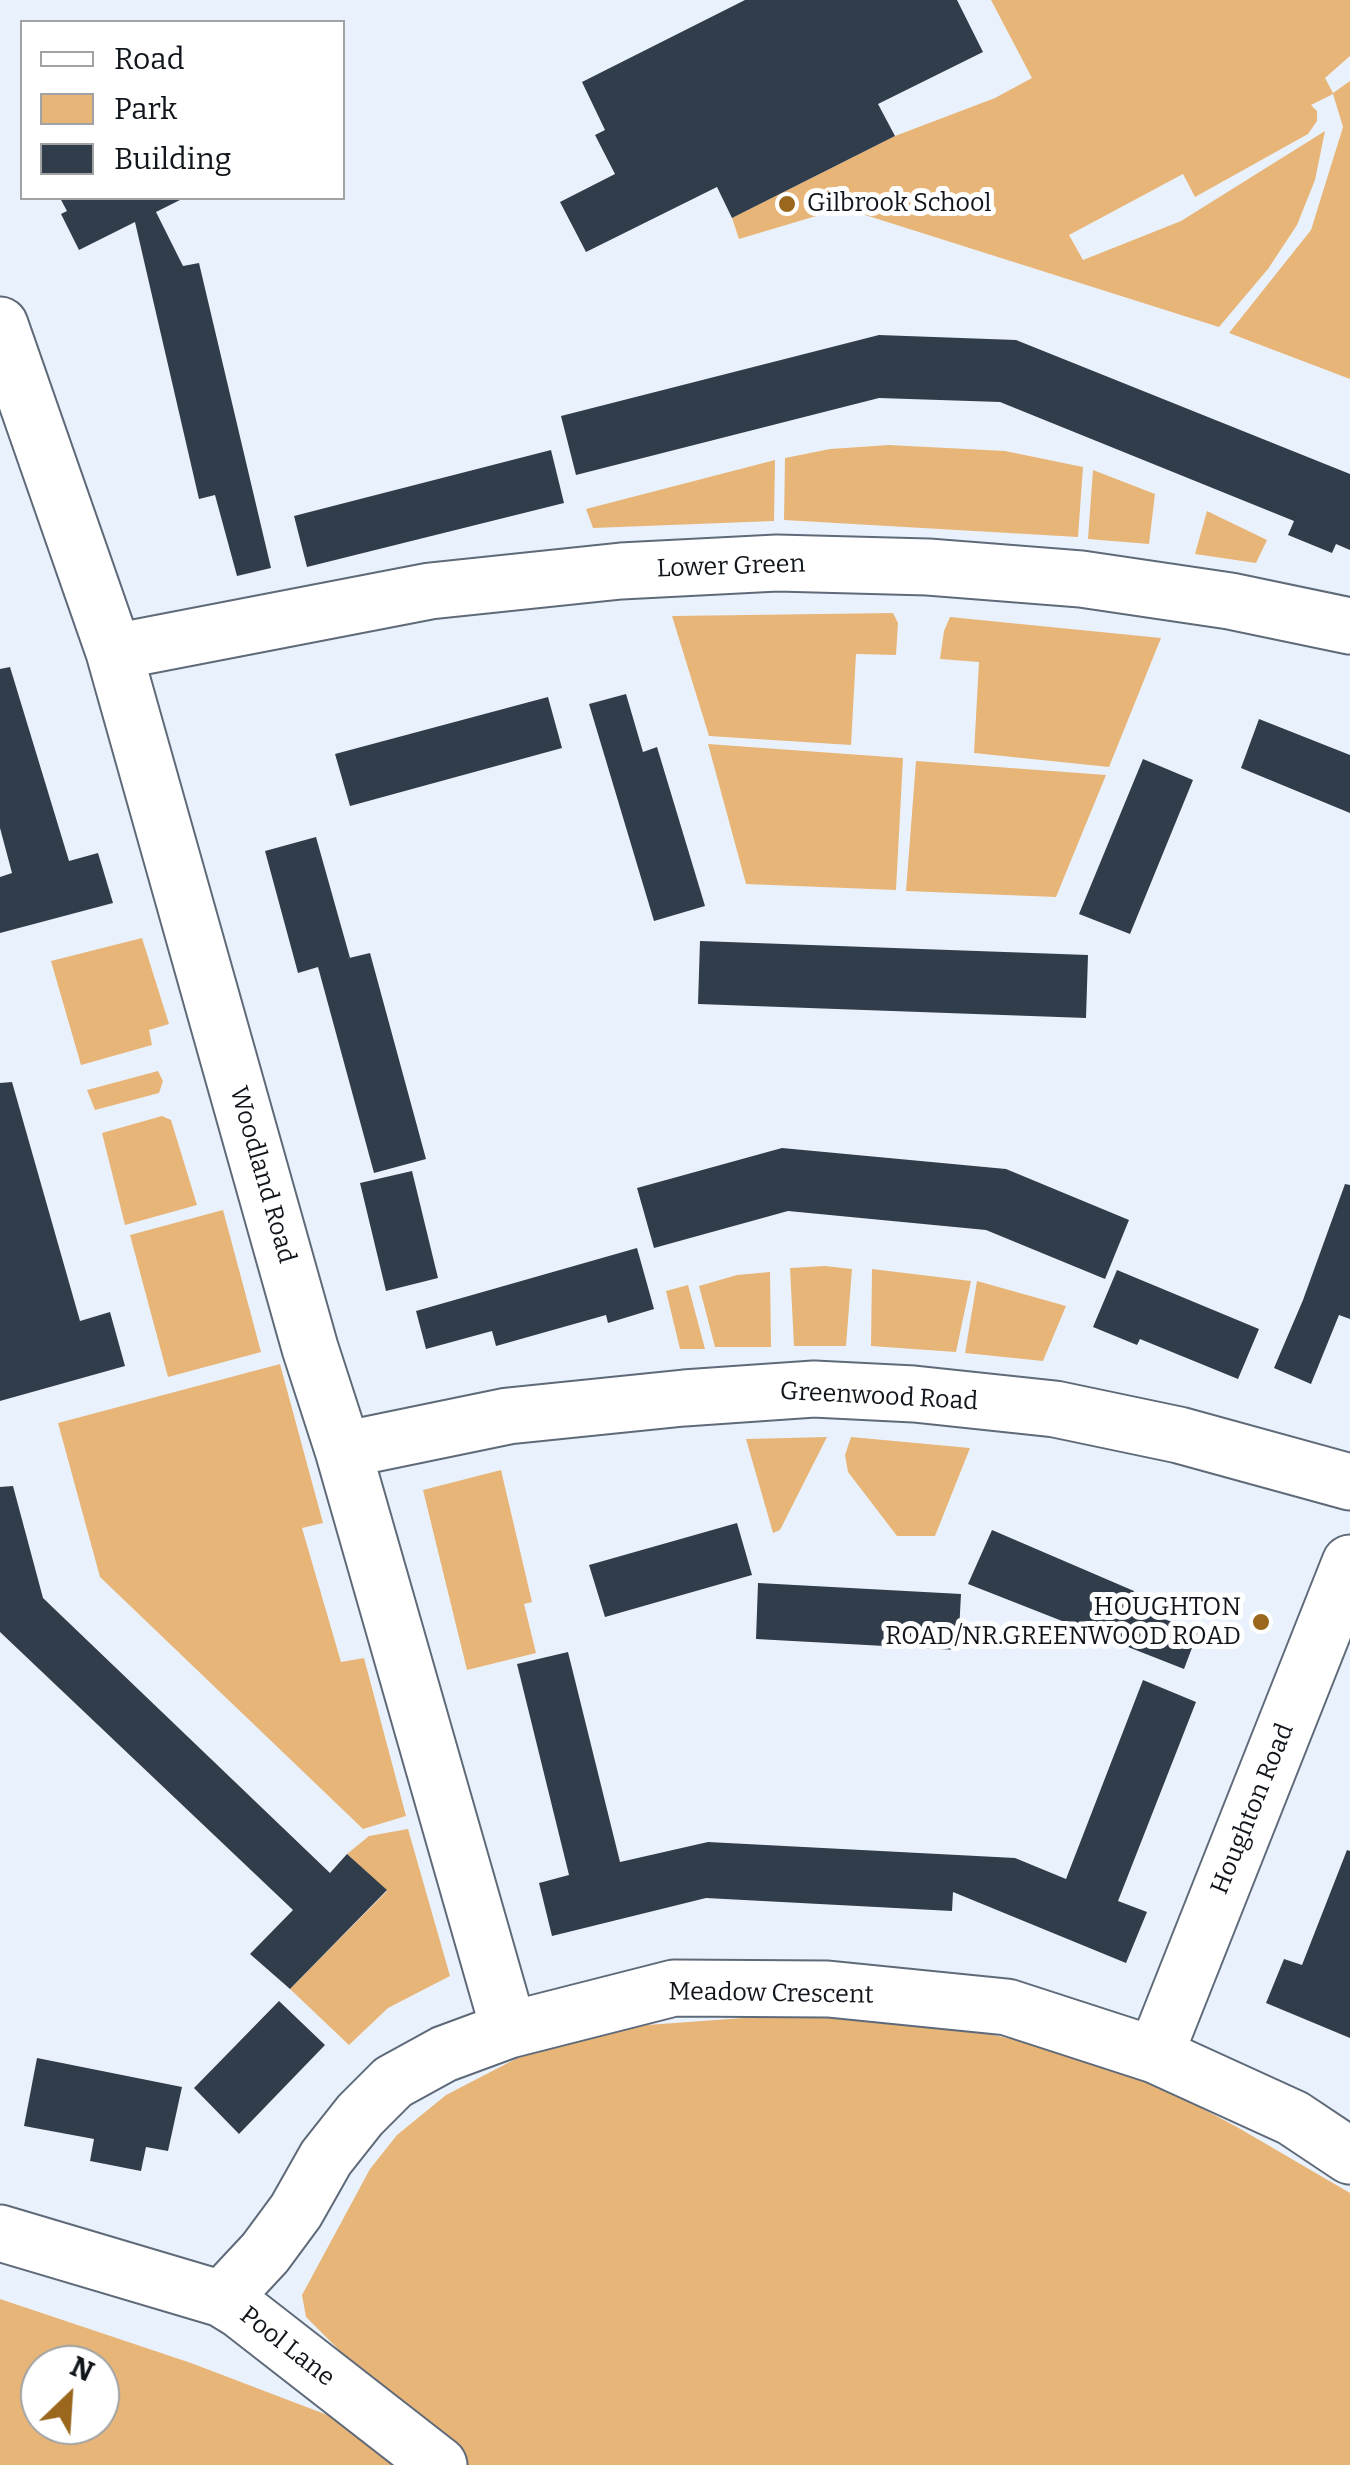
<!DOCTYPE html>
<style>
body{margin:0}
#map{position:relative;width:1350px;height:2465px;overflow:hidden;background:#e9f2fc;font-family:Bitter,serif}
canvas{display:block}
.legend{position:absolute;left:20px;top:20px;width:325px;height:180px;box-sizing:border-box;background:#fff;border:2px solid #a0a2a4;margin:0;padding:12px 18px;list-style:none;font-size:30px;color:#11161c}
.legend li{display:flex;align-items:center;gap:20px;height:50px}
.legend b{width:50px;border:2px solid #a0a2a4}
.north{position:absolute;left:20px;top:2345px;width:100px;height:100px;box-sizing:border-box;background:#fff;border:2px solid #a0a2a4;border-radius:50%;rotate:25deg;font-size:28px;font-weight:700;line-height:40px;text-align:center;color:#11161c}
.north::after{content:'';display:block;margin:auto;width:35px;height:45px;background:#9a671c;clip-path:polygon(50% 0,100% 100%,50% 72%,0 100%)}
</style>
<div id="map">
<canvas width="1350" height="2465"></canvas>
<ul class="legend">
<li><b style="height:12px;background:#fff"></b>Road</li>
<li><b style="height:28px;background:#e8b578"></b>Park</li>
<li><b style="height:28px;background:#323d4b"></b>Building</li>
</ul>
<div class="north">N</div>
</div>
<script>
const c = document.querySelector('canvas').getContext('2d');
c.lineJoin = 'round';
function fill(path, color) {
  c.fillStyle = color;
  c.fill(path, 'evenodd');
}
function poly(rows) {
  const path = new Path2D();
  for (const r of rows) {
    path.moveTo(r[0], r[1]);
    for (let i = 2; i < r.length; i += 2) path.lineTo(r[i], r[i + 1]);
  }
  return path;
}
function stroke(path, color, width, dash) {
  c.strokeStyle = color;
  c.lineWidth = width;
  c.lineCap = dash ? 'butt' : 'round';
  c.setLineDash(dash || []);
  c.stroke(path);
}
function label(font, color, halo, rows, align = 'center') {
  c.font = font + ' Bitter,serif';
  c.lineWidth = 10;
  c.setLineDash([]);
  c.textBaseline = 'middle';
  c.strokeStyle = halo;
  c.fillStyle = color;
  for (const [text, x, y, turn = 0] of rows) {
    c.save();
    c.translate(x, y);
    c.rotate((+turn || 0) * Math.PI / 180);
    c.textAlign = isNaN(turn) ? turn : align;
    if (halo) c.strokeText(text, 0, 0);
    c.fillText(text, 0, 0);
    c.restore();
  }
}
const green = poly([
 [991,0,1350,0,1350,56,1325,78,1333,93,1350,81,1350,379,1229,333,1311,230,1343,127,1333,94,1311,105,1317,111,1317,121,1308,134,1195,197,1183,174,1069,235,1083,260,1181,221,1325,131,1315,180,1297,225,1268,269,1219,327,843,208,739,239,732,218,895,136,995,98,1032,78],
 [889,445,1005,451,1083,467,1078,537,784,520,785,458,830,449],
 [775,460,774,521,593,528,586,509],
 [1093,470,1155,494,1149,544,1088,539],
 [1207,511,1267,540,1256,563,1195,554],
 [893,613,898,623,896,655,856,654,851,745,709,736,672,616],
 [950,617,1161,638,1109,767,974,753,979,662,940,659,944,631],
 [708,744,903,758,896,890,746,884],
 [916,761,1106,775,1056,897,906,891],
 [142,938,169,1024,149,1030,152,1045,81,1065,51,961],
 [158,1071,163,1081,159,1093,95,1110,87,1090],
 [162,1116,171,1120,197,1205,125,1225,102,1133],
 [223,1210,261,1352,168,1377,130,1235],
 [825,1266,852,1269,846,1346,794,1346,790,1268],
 [872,1269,971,1281,956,1352,871,1346],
 [770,1272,771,1347,715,1347,699,1286,737,1275],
 [977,1281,1066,1306,1043,1361,965,1353],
 [688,1285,705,1349,680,1349,666,1291],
 [280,1364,323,1523,302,1528,341,1662,364,1658,406,1816,363,1829,100,1577,58,1423],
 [827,1437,780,1530,773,1533,746,1439],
 [851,1437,970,1448,935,1536,897,1536,848,1472,845,1455],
 [501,1470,532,1602,524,1604,536,1653,467,1670,423,1490],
 [408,1829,450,1976,388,2008,349,2045,290,1989,387,1891,347,1854,369,1836],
 [826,2012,946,2025,1111,2060,1237,2127,1350,2193,1350,2465,468,2465,381,2392,306,2317,302,2295,370,2169,397,2135,446,2095,531,2051,647,2025],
 [0,2299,191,2363,372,2432,412,2465,0,2465],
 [40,2365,100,2365,100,2425,40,2425]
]);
const building = poly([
 [745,0,957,0,983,52,878,104,895,136,732,218,717,187,586,252,560,202,615,174,595,135,605,130,582,82],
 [60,198,184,198,156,212,183,266,199,263,271,568,237,576,215,495,199,499,135,222,79,250,61,214,67,211],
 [879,335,1016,340,1350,474,1350,550,1336,544,1332,553,1288,535,1294,521,1000,402,879,398,576,475,561,416],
 [551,450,564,503,307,567,294,516],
 [10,667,69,861,98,853,113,903,0,933,0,877,12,873,0,828,0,669],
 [626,694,643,752,657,747,705,906,654,921,589,704],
 [548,697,562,748,350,806,335,754],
 [1259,719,1350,755,1350,813,1241,768],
 [1143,759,1193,780,1130,934,1079,914],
 [316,837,350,958,345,959,370,953,426,1159,374,1173,318,967,298,973,265,851],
 [700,941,1088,955,1086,1018,698,1004],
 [12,1082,80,1321,110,1312,125,1366,0,1401,0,1083],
 [782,1148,1006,1169,1129,1220,1105,1279,986,1230,788,1211,654,1248,637,1188],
 [412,1171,438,1278,386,1291,360,1183],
 [1345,1184,1350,1185,1350,1319,1339,1315,1311,1384,1274,1368,1303,1300],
 [637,1248,654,1309,608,1323,606,1315,496,1346,492,1331,426,1349,416,1311],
 [1117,1270,1259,1329,1238,1379,1140,1339,1137,1345,1093,1327],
 [13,1486,43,1598,330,1873,347,1854,387,1890,290,1989,250,1954,293,1910,0,1632,0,1487],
 [737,1523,752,1575,605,1617,589,1565],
 [992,1530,1134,1591,1128,1605,1198,1632,1184,1669,968,1584],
 [758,1583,961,1594,958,1650,756,1639],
 [568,1652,620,1862,708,1842,1015,1858,1066,1879,1143,1680,1196,1702,1118,1901,1147,1912,1126,1963,953,1892,952,1911,706,1898,552,1936,539,1883,569,1875,517,1664],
 [1347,1850,1350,1851,1350,2038,1266,2003,1284,1959,1302,1965],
 [279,2001,325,2045,239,2134,194,2088],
 [37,2058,182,2087,168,2151,146,2147,141,2171,90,2161,94,2139,24,2126]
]);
const minor = poly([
 [0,325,114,652,310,1348,343,1450,509,2030],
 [114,652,430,591,621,571,777,563,928,567,1081,579,1230,601,1350,626],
 [343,1450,508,1416,684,1398,814,1389,914,1394,1055,1409,1179,1435,1350,1482],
 [1155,2055,1350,1563],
 [0,2233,222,2299,240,2310,439,2465],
 [222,2299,265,2253,296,2211,326,2158,360,2115,393,2082,444,2054,509,2030,674,1988,828,1989,1007,2007,1155,2055,1293,2118,1350,2156]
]);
const markers = [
 [787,204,10,"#9a671c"],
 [1261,1622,10,"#9a671c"]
];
const poiNames = [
 ["Gilbrook School",807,204],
 ["HOUGHTON",1241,1608,"right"],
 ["ROAD/NR.GREENWOOD ROAD",1241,1637,"right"]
];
const streetNames = [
 ["Lower Green",731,567,-2],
 ["Woodland Road",262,1175,74],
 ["Greenwood Road",879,1397,3],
 ["Houghton Road",1253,1809,-68],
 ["Meadow Crescent",771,1994,1],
 ["Pool Lane",287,2347,38]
];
fill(green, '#e8b578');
fill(building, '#323d4b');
stroke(minor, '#5e6a79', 59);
stroke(minor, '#fff', 55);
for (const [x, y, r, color] of markers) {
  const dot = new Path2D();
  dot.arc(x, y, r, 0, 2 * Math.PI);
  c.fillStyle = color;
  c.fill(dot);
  stroke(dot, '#fff', 4);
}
label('25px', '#11161c', '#fff', poiNames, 'left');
label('25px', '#11161c', '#fff', streetNames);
</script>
